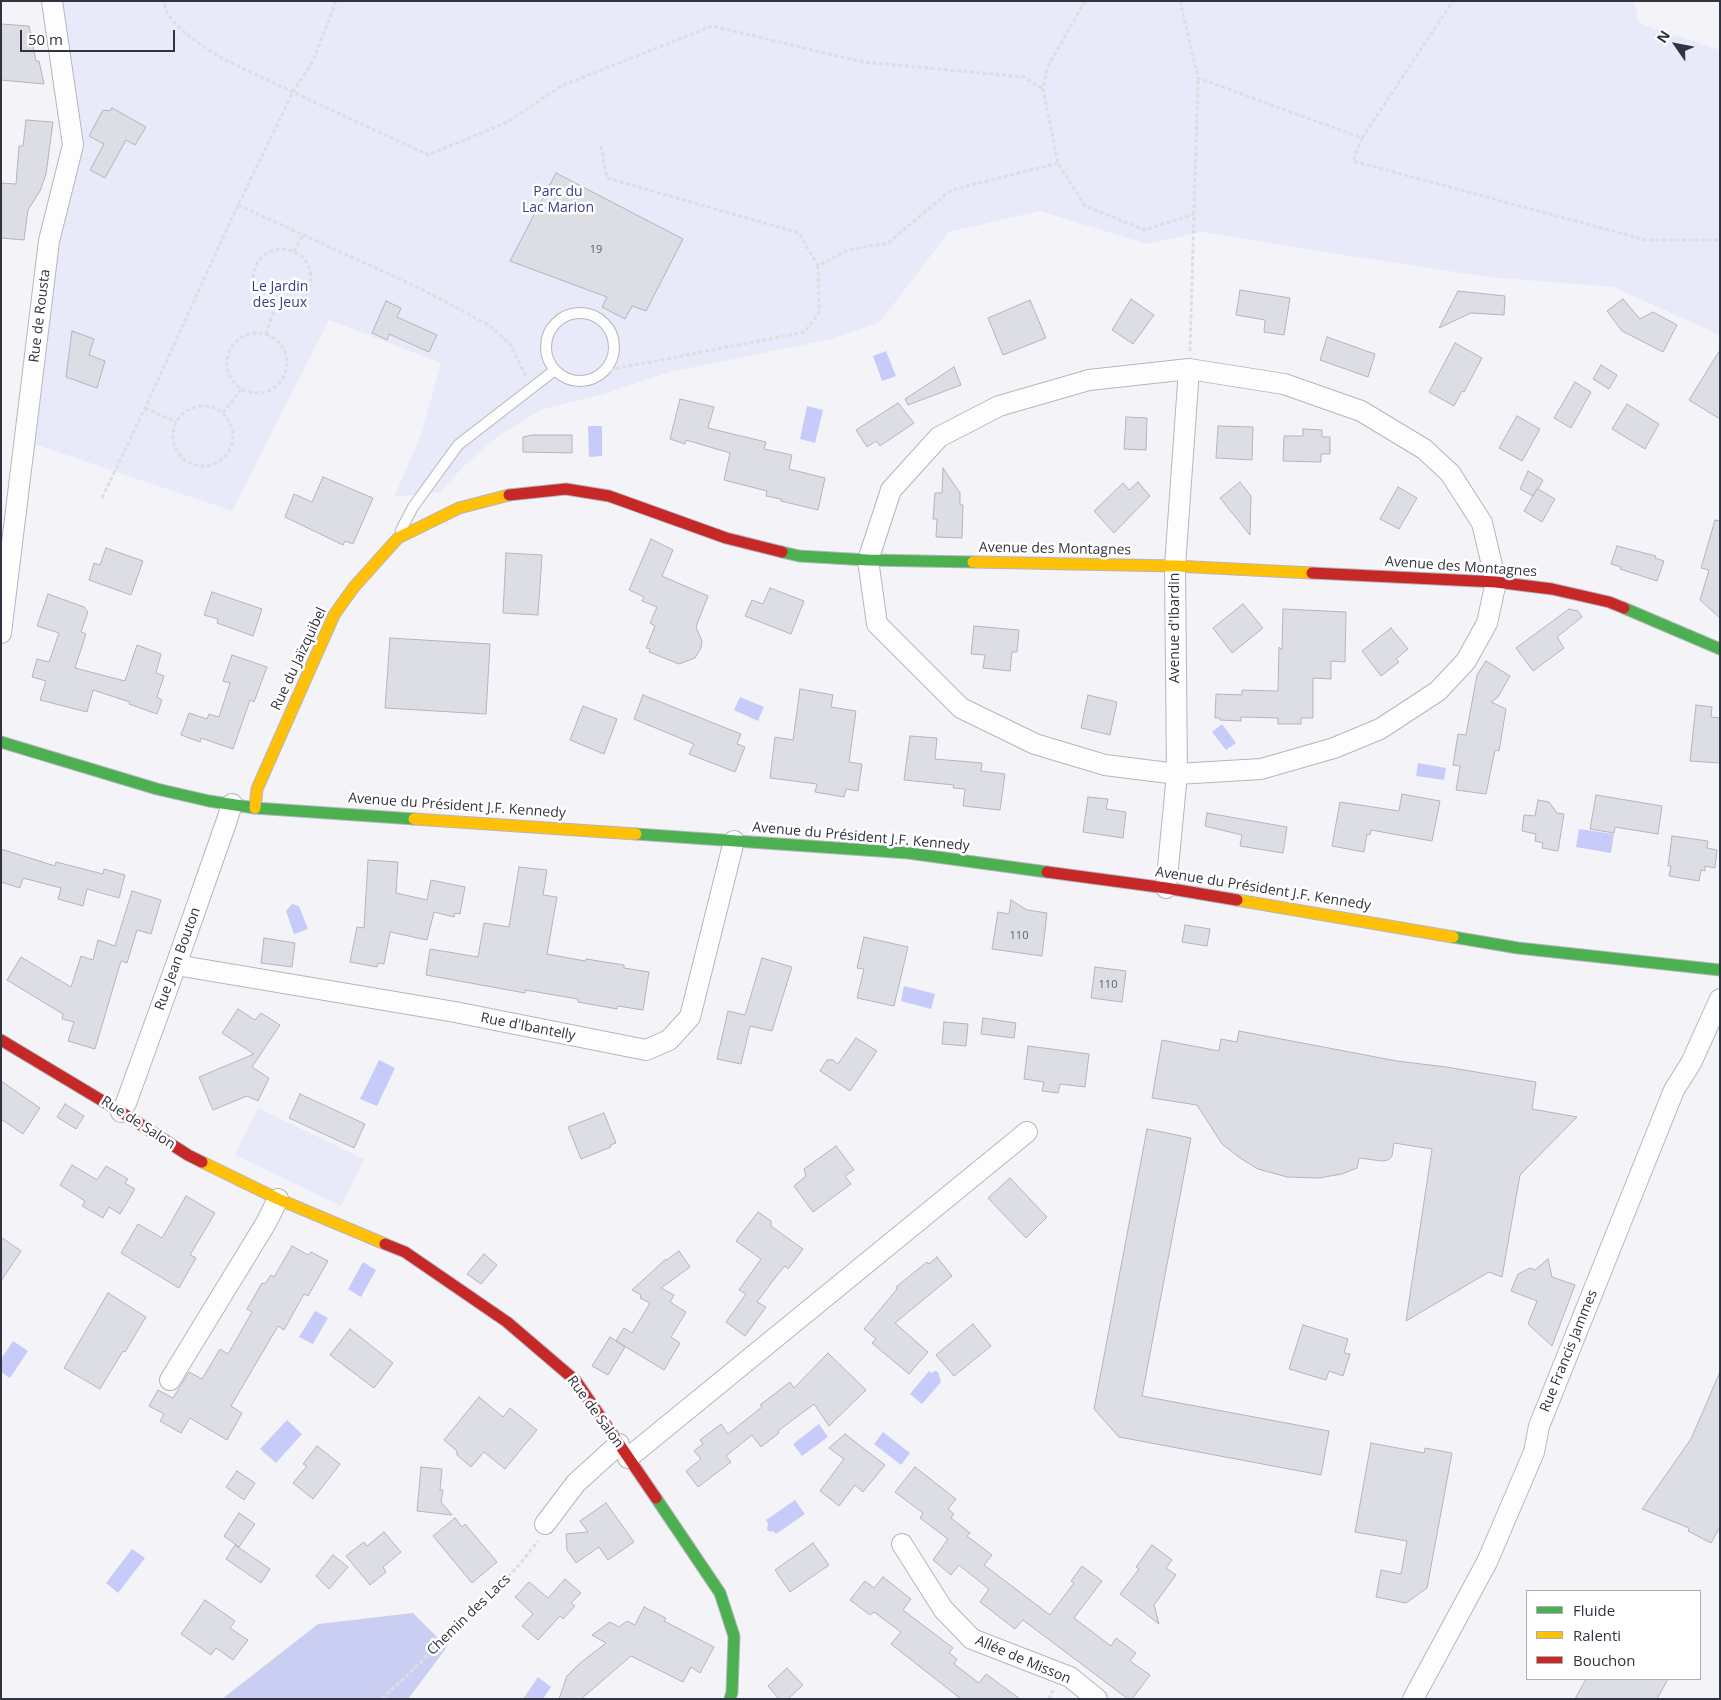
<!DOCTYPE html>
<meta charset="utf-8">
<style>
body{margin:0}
#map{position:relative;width:1721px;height:1700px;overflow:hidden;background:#f4f4f8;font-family:"Open Sans",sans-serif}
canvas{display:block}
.frame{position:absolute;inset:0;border:2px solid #323341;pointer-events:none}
.legend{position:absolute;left:1526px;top:1590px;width:175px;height:90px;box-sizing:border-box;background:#fff;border:1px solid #adadb3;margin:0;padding:6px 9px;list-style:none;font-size:15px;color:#323341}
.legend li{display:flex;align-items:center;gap:10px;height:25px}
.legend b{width:25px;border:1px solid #adadb3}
.north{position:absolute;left:1651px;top:20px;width:50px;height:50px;-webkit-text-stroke:4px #fff;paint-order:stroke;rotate:303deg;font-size:14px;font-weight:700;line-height:20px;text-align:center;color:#323341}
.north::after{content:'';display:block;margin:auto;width:18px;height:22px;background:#323341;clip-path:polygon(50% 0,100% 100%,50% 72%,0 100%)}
.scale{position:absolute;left:20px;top:30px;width:155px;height:22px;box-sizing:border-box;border:2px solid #323341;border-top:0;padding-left:6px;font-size:15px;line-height:18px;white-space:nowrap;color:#323341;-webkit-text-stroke:4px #fff;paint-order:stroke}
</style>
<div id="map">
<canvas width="1721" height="1700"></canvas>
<div class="frame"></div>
<ul class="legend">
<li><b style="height:6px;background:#4caf50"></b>Fluide</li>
<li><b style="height:6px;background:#ffc107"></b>Ralenti</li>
<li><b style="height:6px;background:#c62828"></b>Bouchon</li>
</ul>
<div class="north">N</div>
<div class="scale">50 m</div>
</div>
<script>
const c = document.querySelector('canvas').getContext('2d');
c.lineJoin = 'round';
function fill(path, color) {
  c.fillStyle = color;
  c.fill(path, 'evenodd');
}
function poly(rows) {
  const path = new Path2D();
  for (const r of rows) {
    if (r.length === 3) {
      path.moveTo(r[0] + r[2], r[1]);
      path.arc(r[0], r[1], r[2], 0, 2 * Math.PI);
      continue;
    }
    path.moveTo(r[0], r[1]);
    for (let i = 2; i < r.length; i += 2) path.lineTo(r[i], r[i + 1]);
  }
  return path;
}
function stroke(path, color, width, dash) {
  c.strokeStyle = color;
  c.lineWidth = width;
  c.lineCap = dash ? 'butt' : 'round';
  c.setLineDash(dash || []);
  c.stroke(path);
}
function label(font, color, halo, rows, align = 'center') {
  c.font = font + ' "Open Sans",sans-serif';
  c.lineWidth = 5;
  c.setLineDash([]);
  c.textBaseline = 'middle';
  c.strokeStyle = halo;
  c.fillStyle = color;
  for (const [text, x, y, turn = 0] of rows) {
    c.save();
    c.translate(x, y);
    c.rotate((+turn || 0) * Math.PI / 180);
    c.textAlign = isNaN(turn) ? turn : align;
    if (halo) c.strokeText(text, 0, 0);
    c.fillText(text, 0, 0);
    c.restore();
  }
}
const green = poly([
 [52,1,1634,1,1639,23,1720,50,1720,335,1613,287,1488,277,1324,252,1202,232,1147,244,1040,211,949,232,880,322,832,339,670,372,604,394,543,409,498,436,465,465,440,492,394,497,421,435,441,363,329,320,232,511,25,441,73,145],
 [258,1108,364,1159,341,1206,235,1155]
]);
const forest = poly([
 [413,1613,447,1647,408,1699,222,1699,318,1624]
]);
const water = poly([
 [886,351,896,376,882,381,873,356],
 [807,406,823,410,815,443,800,439],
 [588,426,602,426,602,456,589,457],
 [740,697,764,707,758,721,734,710],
 [1222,724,1236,743,1226,750,1212,732],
 [1418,763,1446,768,1444,780,1416,776],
 [1579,829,1614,834,1611,853,1576,847],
 [292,904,299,906,308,929,294,934,286,911],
 [904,986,935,994,931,1009,901,1001],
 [379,1060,395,1068,377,1106,360,1099],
 [363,1262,376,1270,361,1297,348,1289],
 [315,1311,328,1318,313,1344,299,1337],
 [13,1341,28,1351,10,1378,1,1372,1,1359],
 [929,1371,931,1373,935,1371,938,1372,941,1382,922,1404,910,1394],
 [287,1420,302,1434,276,1463,260,1449],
 [819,1424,828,1437,802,1456,793,1444],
 [883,1432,910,1453,901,1465,874,1444],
 [795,1500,805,1514,776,1534,773,1531,770,1532,767,1530,768,1524,766,1520],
 [132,1549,145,1558,118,1593,106,1583],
 [538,1677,551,1687,543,1699,523,1699]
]);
const building = poly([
 [1,24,29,26,36,61,39,61,44,84,1,80,1,24],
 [112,108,146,127,135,145,126,140,105,178,90,170,104,144,89,136,103,110,110,111,112,108],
 [26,120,53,122,46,174,40,191,28,210,24,240,1,238,1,183,16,184,19,146,23,146,26,120],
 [556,173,683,239,646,311,632,306,625,319,602,307,607,297,510,261,556,173],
 [1240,290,1290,298,1284,335,1264,332,1265,320,1236,315,1240,290],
 [1458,291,1505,296,1504,315,1471,313,1439,328,1458,291],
 [1131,299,1154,315,1133,344,1112,330,1131,299],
 [1623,299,1640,319,1653,312,1677,325,1663,352,1622,331,1607,311,1623,299],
 [1030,300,1046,338,1003,355,988,318,1030,300],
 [386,301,401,308,397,317,437,335,429,352,389,334,387,340,372,333,386,301],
 [72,331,94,339,89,355,105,361,97,388,66,377,72,331],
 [1327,337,1375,354,1368,377,1320,360,1327,337],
 [1455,343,1482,358,1464,392,1462,391,1454,406,1429,392,1455,343],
 [1720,350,1720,419,1689,400,1720,350],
 [1601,365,1617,375,1609,389,1593,379,1601,365],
 [954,367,961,385,908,405,905,399,954,367],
 [1575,382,1591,392,1571,428,1554,418,1575,382],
 [680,399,714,407,708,428,766,442,764,449,792,455,789,469,825,478,818,510,781,501,781,499,766,496,767,491,724,480,730,453,686,440,685,444,670,439,680,399],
 [898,403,914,423,880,446,876,441,867,447,856,430,898,403],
 [1627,404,1659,424,1645,449,1612,429,1627,404],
 [1517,416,1540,429,1522,461,1499,448,1517,416],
 [1126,417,1147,418,1146,450,1124,449,1126,417],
 [1218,426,1253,427,1252,460,1216,458,1218,426],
 [1303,429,1322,430,1322,437,1330,437,1330,454,1321,454,1321,462,1283,461,1284,436,1303,436,1303,429],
 [533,435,572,435,572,453,523,452,523,437,533,435],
 [943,468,960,493,960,505,963,505,962,538,936,537,937,519,933,519,935,493,942,493,943,468],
 [1528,471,1543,480,1538,489,1555,499,1542,522,1524,511,1537,489,1533,496,1520,489,1528,471],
 [323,477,373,498,353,544,345,541,343,545,285,517,294,494,312,502,323,477],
 [1138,482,1150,496,1114,533,1094,511,1123,483,1129,490,1138,482],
 [1240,482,1251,496,1250,535,1220,498,1240,482],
 [1398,487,1417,498,1399,529,1380,519,1398,487],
 [1715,520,1720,521,1720,618,1700,600,1709,570,1701,568,1715,520],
 [651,539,673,550,662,576,708,596,696,627,702,641,701,648,695,658,679,664,649,652,650,649,646,648,655,626,650,623,657,607,642,601,644,597,629,590,651,539],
 [1617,546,1656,556,1655,558,1664,561,1657,581,1620,569,1621,567,1611,564,1617,546],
 [106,548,143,561,131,595,89,580,94,563,100,565,106,548],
 [506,553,542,555,538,615,503,613,506,553],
 [770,588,804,601,791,634,745,616,752,600,763,604,770,588],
 [212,592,262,609,253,636,217,623,218,619,204,615,212,592],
 [48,594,84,607,88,612,81,632,86,634,75,668,125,681,137,645,161,654,156,673,164,676,157,697,162,700,157,714,129,704,130,702,93,690,87,712,40,700,46,681,32,677,37,659,49,662,59,633,37,626,48,594],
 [1243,604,1263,628,1232,653,1213,628,1243,604],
 [1283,609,1346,612,1345,662,1331,661,1331,679,1313,678,1313,718,1301,718,1301,724,1278,724,1278,718,1241,717,1241,721,1220,720,1220,718,1215,718,1216,694,1242,695,1242,690,1278,691,1279,647,1282,650,1283,609],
 [1569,609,1578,611,1582,617,1557,637,1564,648,1533,671,1516,648,1569,609],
 [974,626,1019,630,1017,652,1012,652,1010,671,983,668,985,655,971,654,974,626],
 [1391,628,1408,649,1396,659,1399,662,1381,676,1362,651,1391,628],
 [390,638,490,644,486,714,385,708,390,638],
 [232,655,267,667,254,702,250,700,233,749,201,738,200,742,181,735,189,713,207,719,209,714,219,717,230,683,223,681,232,655],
 [1486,661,1510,676,1498,697,1491,702,1506,709,1499,751,1495,750,1486,794,1456,790,1460,766,1453,765,1458,734,1466,735,1477,675,1486,661],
 [800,689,833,695,831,707,856,711,849,762,862,764,858,791,846,789,844,797,815,792,817,784,770,778,775,737,793,740,800,689],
 [643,695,741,734,737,744,745,747,735,772,689,754,694,744,634,719,643,695],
 [1088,695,1117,702,1110,735,1081,728,1088,695],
 [1696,705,1712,707,1711,717,1720,718,1720,763,1690,761,1696,705],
 [583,706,617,719,604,754,570,740,583,706],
 [910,736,937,738,935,759,982,763,981,771,1005,774,1000,810,963,806,965,789,953,788,954,785,904,780,910,736],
 [1402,794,1440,801,1432,841,1371,830,1370,835,1367,834,1364,852,1332,846,1340,802,1399,811,1402,794],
 [1596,795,1662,806,1658,834,1615,827,1614,833,1590,829,1596,795],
 [1088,797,1108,799,1106,809,1126,812,1123,838,1083,832,1088,797],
 [1538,800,1549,802,1557,813,1564,814,1558,851,1542,848,1543,843,1535,841,1536,834,1522,831,1524,815,1535,816,1538,800],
 [1207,813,1287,827,1283,853,1240,846,1242,835,1205,826,1207,813],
 [1672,836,1708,841,1707,848,1717,850,1715,868,1705,866,1705,871,1701,870,1699,881,1669,876,1671,866,1668,866,1672,836],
 [1,849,55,866,56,862,103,874,104,869,125,875,119,898,87,889,83,906,58,899,61,888,23,878,20,888,1,882,1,849],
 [368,860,398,862,396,893,427,900,431,880,465,887,460,914,455,913,454,917,434,912,427,940,390,932,384,964,378,963,377,967,350,962,357,927,364,928,368,860],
 [519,867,547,870,543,895,557,897,547,954,585,961,586,959,624,965,624,968,649,972,643,1010,618,1006,617,1009,578,1002,578,999,525,990,525,993,426,975,430,949,478,957,484,923,509,927,519,867],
 [132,891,161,900,151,934,137,930,127,963,121,961,95,1049,68,1041,74,1022,62,1019,63,1014,7,980,21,957,71,987,81,956,93,960,98,940,115,946,132,891],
 [1011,900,1027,910,1047,913,1042,956,992,949,998,912,1009,914,1011,900],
 [1185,925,1210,929,1207,946,1182,942,1185,925],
 [864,937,908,947,894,1006,857,998,864,969,857,968,864,937],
 [264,938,295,943,292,967,261,963,264,938],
 [762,958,792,967,772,1031,750,1026,741,1064,717,1059,728,1011,745,1015,762,958],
 [1095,967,1126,971,1122,1002,1091,998,1095,967],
 [238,1009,255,1020,261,1013,280,1025,252,1067,269,1078,258,1101,247,1096,213,1110,199,1077,254,1054,222,1033,238,1009],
 [983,1018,1016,1023,1014,1038,981,1034,983,1018],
 [944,1022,968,1024,966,1046,942,1044,944,1022],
 [1239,1031,1397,1061,1446,1067,1536,1082,1532,1109,1577,1117,1520,1175,1502,1277,1489,1272,1406,1321,1432,1149,1394,1143,1392,1156,1388,1160,1382,1161,1359,1158,1357,1168,1342,1174,1319,1178,1287,1177,1258,1169,1240,1158,1222,1144,1197,1105,1152,1098,1162,1040,1219,1051,1221,1039,1237,1042,1239,1031],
 [856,1038,877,1051,850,1091,820,1071,827,1060,833,1060,838,1064,856,1038],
 [1028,1046,1089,1054,1085,1087,1060,1084,1058,1093,1042,1091,1044,1082,1024,1079,1028,1046],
 [1,1081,40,1108,23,1134,1,1119,1,1081],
 [300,1094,365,1124,354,1148,289,1118,300,1094],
 [65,1104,84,1116,76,1129,57,1117,65,1104],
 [604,1113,616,1143,610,1145,611,1147,581,1159,568,1127,604,1113],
 [1147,1129,1191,1138,1142,1396,1329,1431,1321,1475,1119,1437,1094,1409,1147,1129],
 [836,1146,854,1170,845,1176,851,1184,813,1212,794,1186,806,1176,804,1169,836,1146],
 [72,1165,97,1180,106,1166,128,1179,125,1183,135,1189,120,1214,109,1207,103,1218,82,1206,85,1201,60,1185,72,1165],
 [1010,1178,1047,1217,1026,1238,988,1198,1010,1178],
 [186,1196,215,1213,190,1255,196,1258,179,1288,121,1253,138,1224,162,1238,186,1196],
 [758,1212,771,1221,771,1226,803,1249,788,1269,785,1266,778,1274,757,1302,766,1307,745,1336,726,1322,746,1294,739,1290,761,1259,736,1241,758,1212],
 [1,1237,21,1251,1,1281,1,1237],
 [292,1246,308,1255,311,1252,328,1261,308,1296,304,1294,284,1330,278,1326,231,1406,242,1413,227,1440,190,1418,181,1433,160,1421,164,1414,149,1406,158,1390,173,1398,189,1372,202,1379,220,1349,228,1354,252,1312,247,1309,262,1283,265,1284,271,1275,274,1277,292,1246],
 [679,1251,690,1267,661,1288,674,1295,670,1302,686,1312,671,1337,680,1343,664,1370,616,1341,624,1328,632,1333,650,1303,640,1298,641,1295,632,1290,666,1259,667,1260,679,1251],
 [484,1254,497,1265,481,1284,467,1274,484,1254],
 [937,1257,952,1276,895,1323,928,1352,909,1374,872,1343,876,1339,864,1329,897,1289,896,1287,927,1262,929,1264,937,1257],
 [1548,1259,1552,1277,1575,1285,1552,1346,1528,1324,1537,1301,1511,1291,1518,1274,1530,1268,1535,1270,1548,1259],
 [108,1293,146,1317,125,1352,123,1351,100,1389,64,1368,108,1293],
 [973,1324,991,1346,954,1376,936,1355,973,1324],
 [1303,1325,1348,1339,1344,1353,1350,1354,1343,1376,1329,1371,1326,1380,1289,1369,1303,1325],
 [350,1329,393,1363,374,1388,330,1355,350,1329],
 [610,1337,625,1347,608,1375,592,1366,610,1337],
 [828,1353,866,1390,829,1426,814,1404,778,1431,779,1433,761,1447,752,1435,726,1456,731,1462,698,1487,686,1471,701,1459,694,1451,703,1444,700,1440,721,1424,728,1434,762,1407,760,1405,790,1382,794,1388,828,1353],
 [1720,1372,1720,1527,1711,1543,1688,1531,1689,1528,1642,1509,1691,1439,1720,1372],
 [479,1397,503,1417,510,1408,537,1430,505,1469,484,1452,471,1467,457,1455,457,1451,444,1440,479,1397],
 [845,1434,885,1465,863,1492,855,1485,839,1506,820,1491,844,1459,829,1448,845,1434],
 [1371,1443,1424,1453,1425,1448,1452,1453,1427,1588,1406,1603,1376,1597,1381,1570,1401,1574,1407,1541,1355,1532,1371,1443],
 [317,1446,340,1464,313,1499,293,1483,307,1466,303,1464,317,1446],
 [421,1467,442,1469,440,1490,443,1490,441,1502,452,1515,417,1511,421,1467],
 [915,1467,956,1499,948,1509,954,1514,951,1518,970,1533,967,1536,992,1555,984,1565,1050,1615,1074,1583,1071,1581,1082,1566,1102,1581,1074,1618,1111,1646,1116,1638,1136,1653,1130,1661,1150,1675,1132,1699,1128,1699,1023,1620,1015,1629,980,1602,989,1589,959,1565,951,1575,933,1560,948,1539,920,1518,923,1513,895,1492,915,1467],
 [237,1471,255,1483,244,1500,226,1487,237,1471],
 [606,1503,634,1542,608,1560,599,1547,576,1563,567,1550,566,1534,588,1532,580,1521,606,1503],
 [239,1513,255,1524,239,1547,224,1536,239,1513],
 [455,1518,462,1527,465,1524,497,1562,472,1583,433,1536,455,1518],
 [384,1532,401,1552,383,1567,386,1572,370,1585,346,1556,364,1542,367,1546,384,1532],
 [813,1543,829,1565,790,1592,775,1570,813,1543],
 [235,1545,270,1569,261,1583,226,1559,235,1545],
 [1152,1545,1172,1560,1166,1568,1176,1575,1154,1605,1159,1624,1120,1594,1139,1569,1136,1567,1152,1545],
 [333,1555,348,1567,329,1589,316,1576,333,1555],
 [883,1577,911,1599,903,1610,953,1648,949,1653,957,1659,954,1664,979,1683,986,1674,1020,1699,961,1699,891,1644,901,1632,874,1612,870,1615,850,1600,865,1581,874,1588,883,1577],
 [565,1579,581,1593,571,1603,575,1606,563,1619,560,1616,538,1640,522,1626,533,1614,515,1597,529,1582,548,1598,565,1579],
 [205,1600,235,1621,230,1628,248,1640,233,1660,216,1648,211,1655,181,1634,205,1600],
 [644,1607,666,1618,664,1621,714,1647,700,1673,691,1667,683,1682,631,1656,581,1699,559,1699,567,1676,579,1664,606,1643,592,1635,610,1622,619,1627,627,1621,635,1625,644,1607],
 [787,1668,803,1685,788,1699,779,1699,768,1686,787,1668],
 [1586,1679,1668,1679,1657,1699,1575,1699,1586,1679]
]);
const path = poly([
 [336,1,313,61,293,92,428,155,508,122,561,86,712,26,863,62,1024,77,1043,89],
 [1085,1,1047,68,1043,89,1058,163,1085,206,1145,230,1194,214],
 [1180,1,1198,78,1362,138,1353,161,1646,240,1720,240],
 [1362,138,1453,1],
 [601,146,607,178,799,233,818,266],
 [238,205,419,288,489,325,510,344,526,376],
 [282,278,29],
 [294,251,303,235],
 [257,363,30],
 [266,334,275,307],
 [1190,351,1198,78],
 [603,371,805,332,819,312,818,266,848,250,888,243,951,190,1058,163],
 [203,436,30],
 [145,408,176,422],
 [223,413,241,390],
 [102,498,145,408,238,205,293,92,223,59,201,45,180,29,167,13,163,1],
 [382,1699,482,1604,520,1564,538,1541],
 [1049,1699,1053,1690]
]);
const lane = poly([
 [580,347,34],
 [401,530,413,507,458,445,555,370]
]);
const street = poly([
 [1189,369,1284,384,1361,411,1424,449,1450,473,1482,523,1496,582,1487,623,1466,661,1438,691,1380,729,1334,748,1261,769,1177,774,1105,765,1035,744,961,708,877,624,868,560,891,490,939,437,999,406,1089,380,1189,369],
 [1,633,49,241,73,145,52,1],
 [1166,888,1177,774,1175,566,1189,369],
 [176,965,455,1012,646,1050,669,1040,690,1017,734,841],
 [121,1112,126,1103,176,965,227,820,232,804],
 [170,1380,266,1223,278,1199],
 [628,1458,1027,1132],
 [545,1524,576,1483,619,1444],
 [902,1544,943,1609,972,1639,1070,1677,1097,1699],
 [1413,1699,1487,1562,1534,1452,1539,1426,1674,1090,1691,1063,1720,999]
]);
const fast = poly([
 [782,552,799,556,868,560,973,562],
 [1624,608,1720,649],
 [1,742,157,789,209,801,255,808,414,819],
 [636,834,908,853,1047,872],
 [1453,937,1518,948,1720,970],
 [656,1498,720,1593,734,1636,732,1692,730,1699]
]);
const slow = poly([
 [973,562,1175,566,1312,573],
 [255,808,257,789,334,615,354,587,398,538,459,508,509,495],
 [414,819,636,834],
 [1237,900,1453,937],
 [202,1162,278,1199,385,1244]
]);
const jam = poly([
 [509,495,566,489,609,496,726,538,782,552],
 [1312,573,1496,582,1552,589,1609,602,1624,608],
 [1047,872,1166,888,1237,900],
 [1,1040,121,1112,188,1155,202,1162],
 [385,1244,405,1252,507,1322,576,1381,656,1498]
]);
const numberNames = [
 ["19",596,250],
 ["110",1019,936],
 ["110",1108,985]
];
const parkNames = [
 ["Parc du",558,192],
 ["Lac Marion",558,208],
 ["Le Jardin",280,287],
 ["des Jeux",280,303]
];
const streetNames = [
 ["Rue de Rousta",40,316,-83],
 ["Avenue des Montagnes",1055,549,1],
 ["Avenue des Montagnes",1461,567,4],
 ["Avenue d'Ibardin",1175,628,-90],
 ["Rue du Jaïzquibel",299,659,-65],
 ["Avenue du Président J.F. Kennedy",457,806,4],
 ["Avenue du Président J.F. Kennedy",861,837,5],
 ["Avenue du Président J.F. Kennedy",1263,889,9],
 ["Rue Jean Bouton",178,959,-70],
 ["Rue d'Ibantelly",528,1027,11],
 ["Rue de Salon",138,1123,33],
 ["Rue Francis Jammes",1569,1351,-68],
 ["Rue de Salon",595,1412,54],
 ["Chemin des Lacs",469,1615,-44],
 ["Allée de Misson",1023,1660,23]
];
fill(green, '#e8eaf9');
fill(forest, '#cacef2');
fill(water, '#c6cbf9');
fill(building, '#dcdde5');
stroke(building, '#b3b4bc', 1);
stroke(lane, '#b5b6be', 12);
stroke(street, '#b5b6be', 22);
stroke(fast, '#b5b6be', 13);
stroke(slow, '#b5b6be', 13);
stroke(jam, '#b5b6be', 13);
stroke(path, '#dedee0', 3, [4, 2.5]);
stroke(lane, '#fdfdfe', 10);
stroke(street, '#fdfdfe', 20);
stroke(fast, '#4caf50', 11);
stroke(slow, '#ffc107', 11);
stroke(jam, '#c62828', 11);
label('11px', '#5c5e6a', null, numberNames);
label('14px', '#3d3c87', '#fff', parkNames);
label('14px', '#323341', '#fff', streetNames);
</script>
